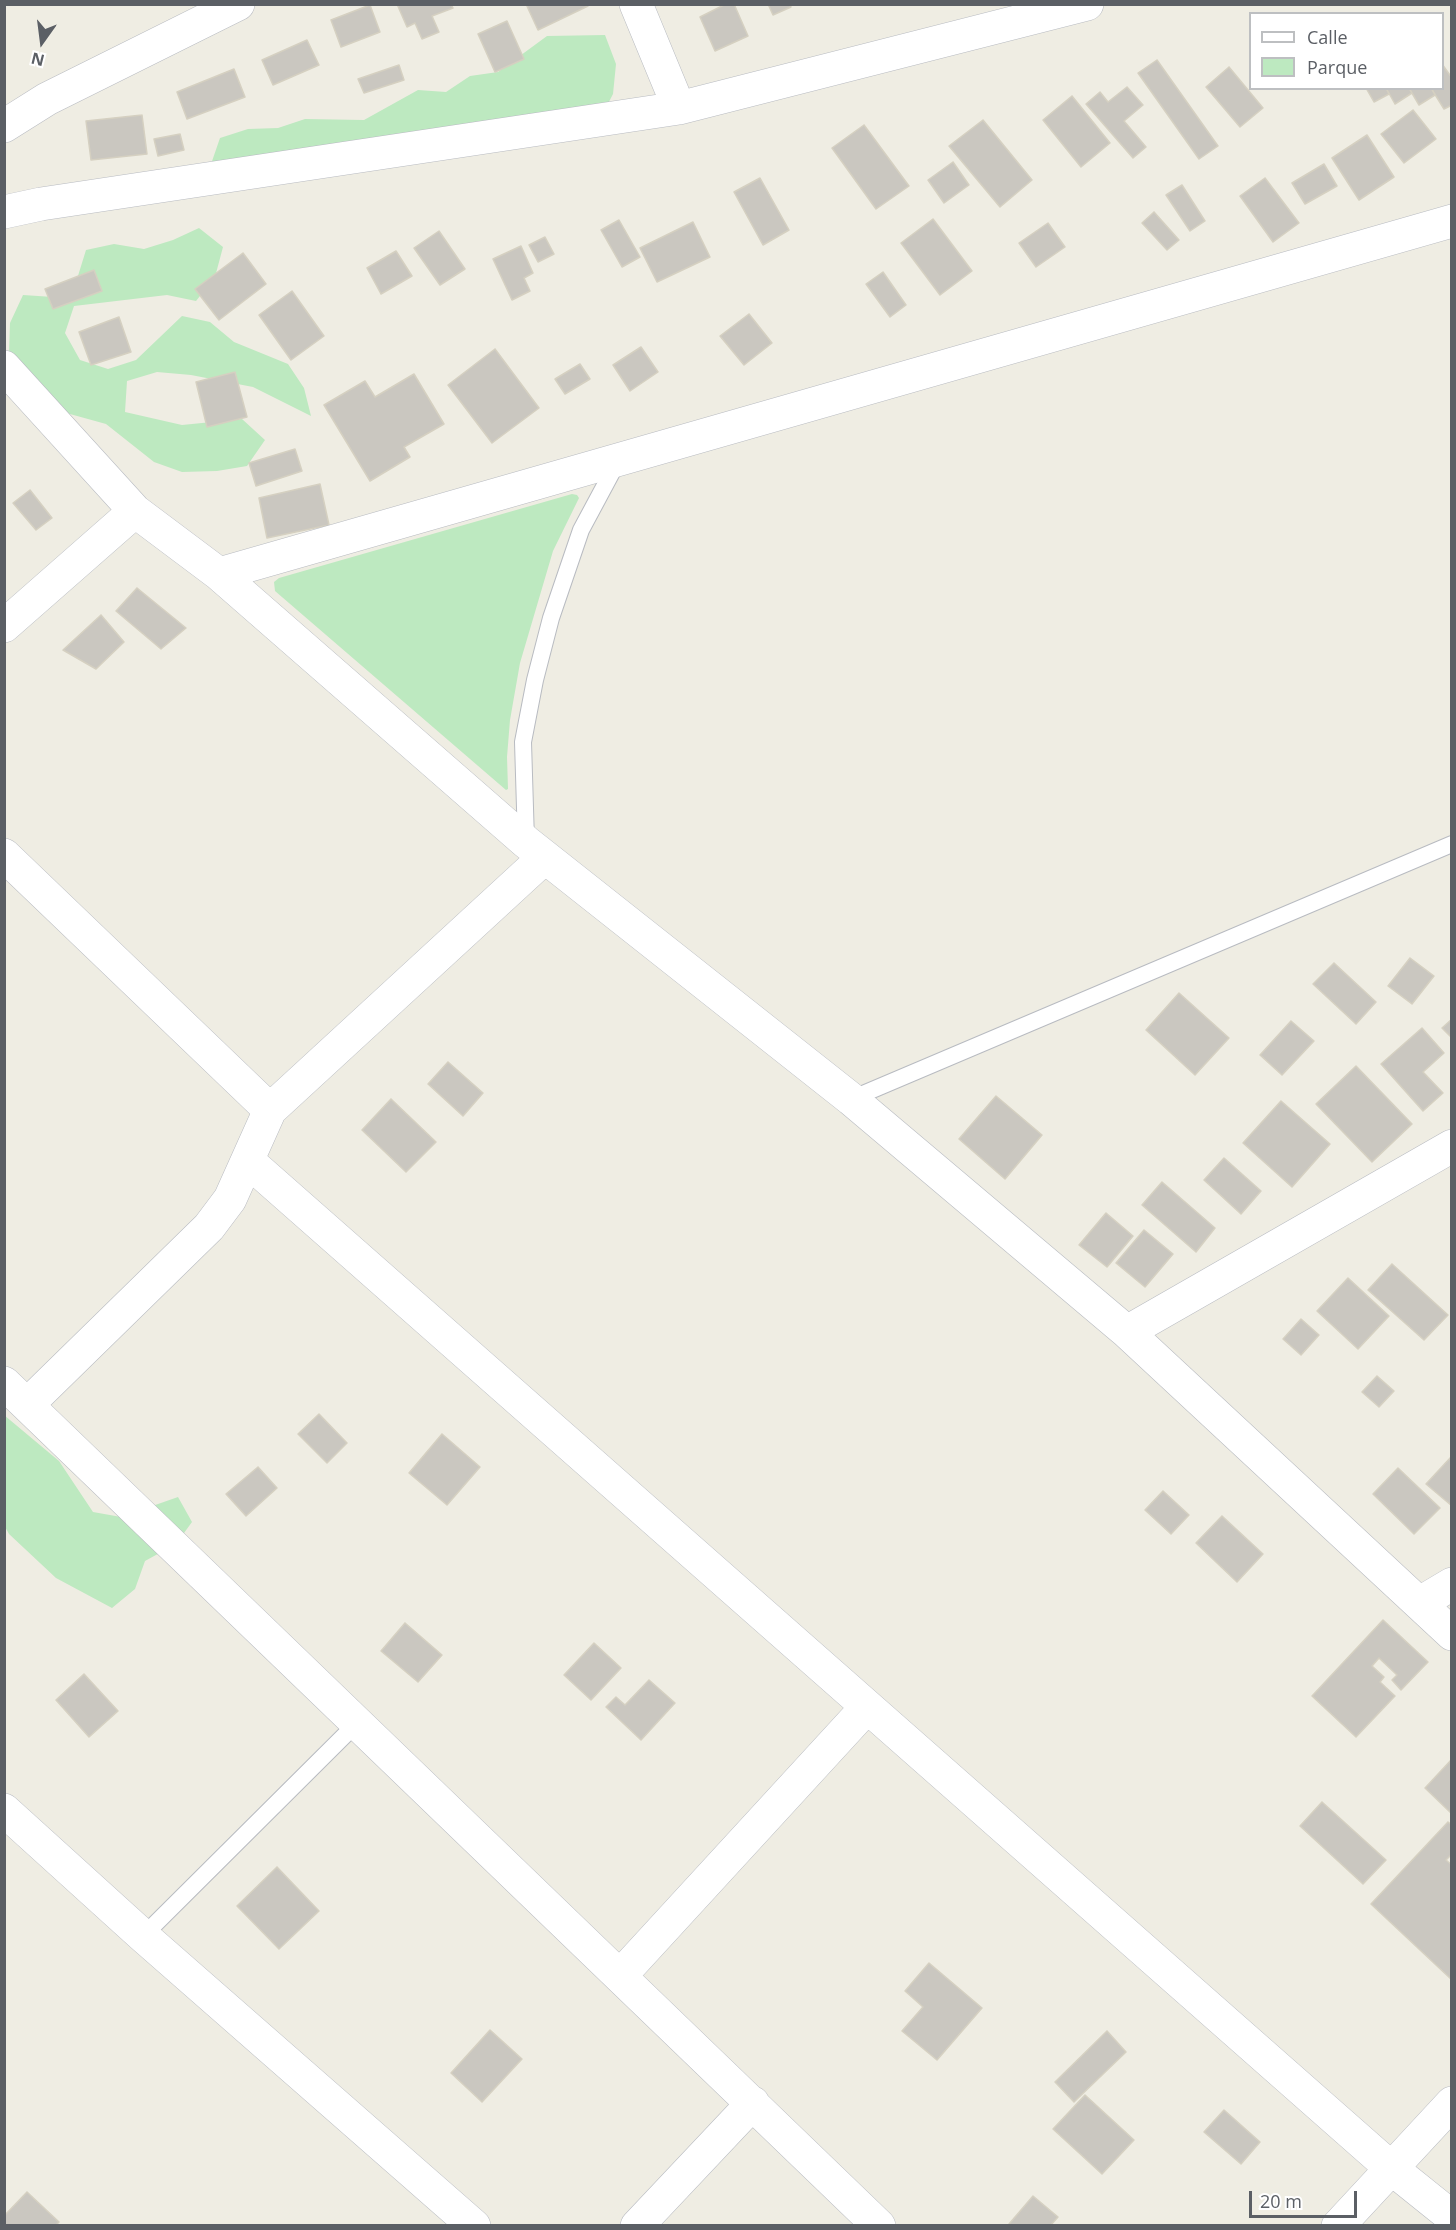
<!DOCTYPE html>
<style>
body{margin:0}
#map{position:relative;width:1456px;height:2230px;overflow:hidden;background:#efede3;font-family:"Open Sans",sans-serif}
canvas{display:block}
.frame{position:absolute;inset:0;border:6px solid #5b5f65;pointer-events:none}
.legend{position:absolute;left:1249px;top:12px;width:195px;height:78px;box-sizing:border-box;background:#fff;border:2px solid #bdbfc1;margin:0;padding:8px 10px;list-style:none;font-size:18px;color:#5b5f65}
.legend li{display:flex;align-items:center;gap:12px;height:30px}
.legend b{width:30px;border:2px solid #bdbfc1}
.north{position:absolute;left:12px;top:12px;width:60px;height:60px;-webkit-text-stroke:4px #fff;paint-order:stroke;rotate:194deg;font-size:16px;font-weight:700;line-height:24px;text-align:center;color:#5b5f65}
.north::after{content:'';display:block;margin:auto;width:21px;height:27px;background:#5b5f65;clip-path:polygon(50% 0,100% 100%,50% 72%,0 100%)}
.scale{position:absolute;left:1249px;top:2191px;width:108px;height:27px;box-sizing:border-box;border:3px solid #5b5f65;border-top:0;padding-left:8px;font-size:18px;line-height:21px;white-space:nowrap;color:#5b5f65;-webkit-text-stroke:4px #fff;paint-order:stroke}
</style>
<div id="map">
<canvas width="1456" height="2230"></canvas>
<div class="frame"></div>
<ul class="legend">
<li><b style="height:8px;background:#fff"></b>Calle</li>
<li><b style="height:16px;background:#bde9c0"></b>Parque</li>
</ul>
<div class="north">N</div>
<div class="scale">20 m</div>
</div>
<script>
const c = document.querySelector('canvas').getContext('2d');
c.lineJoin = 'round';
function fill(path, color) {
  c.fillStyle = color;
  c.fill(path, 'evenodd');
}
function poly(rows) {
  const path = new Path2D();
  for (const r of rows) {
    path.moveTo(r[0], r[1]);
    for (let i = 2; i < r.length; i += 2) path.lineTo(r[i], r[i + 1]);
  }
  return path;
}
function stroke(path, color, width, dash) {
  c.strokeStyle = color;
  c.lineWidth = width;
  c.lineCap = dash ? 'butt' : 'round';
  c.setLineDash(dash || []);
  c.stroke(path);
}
const green = poly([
 [605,35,616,64,613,94,599,121,210,167,220,138,248,129,278,128,305,119,364,120,418,90,446,92,470,76,498,72,547,36],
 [199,228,223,247,215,277,196,301,167,295,74,306,65,333,80,360,108,369,136,360,182,316,210,322,234,342,288,364,304,388,311,416,253,387,191,375,157,372,127,381,125,412,182,425,242,419,265,440,247,466,217,471,182,472,154,462,106,424,41,406,9,355,10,323,23,295,53,297,77,279,86,250,114,244,144,249,173,240],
 [572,494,577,495,579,498,553,551,520,663,510,720,507,757,508,789,506,790,275,591,274,582,279,578],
 [4,1415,59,1461,93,1512,121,1517,178,1497,192,1522,176,1544,145,1561,135,1589,112,1608,56,1578,9,1534,4,1525]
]);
const building = poly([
 [397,4,451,4,453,8,432,16,439,32,422,39,415,23,407,27,397,4],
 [526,4,587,4,588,6,538,30,526,4],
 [726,4,734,4,748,36,715,51,700,17,726,4],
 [768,4,789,4,791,7,773,15,768,4],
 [370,5,380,32,341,47,331,20,370,5],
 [507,21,524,59,495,72,478,34,507,21],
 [307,40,319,65,273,85,262,60,307,40],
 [1157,60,1218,146,1199,159,1138,73,1157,60],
 [1442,64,1452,78,1452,105,1444,109,1431,88,1442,88,1442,64],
 [399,65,404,80,364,93,358,79,399,65],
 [1229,67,1263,108,1240,127,1206,87,1229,67],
 [234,69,245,97,187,119,177,92,234,69],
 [1127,87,1143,105,1124,121,1146,147,1133,158,1086,104,1100,92,1108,102,1127,87],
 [1366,88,1386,88,1389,94,1374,102,1366,88],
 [1386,88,1409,88,1412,93,1395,104,1386,88],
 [1409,88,1431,88,1435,95,1419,105,1409,88],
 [1072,96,1110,143,1081,167,1043,120,1072,96],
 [1413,110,1436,139,1404,163,1381,134,1413,110],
 [142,115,147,154,91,160,86,121,142,115],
 [983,120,1032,180,1000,207,949,146,983,120],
 [864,125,909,186,876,209,832,148,864,125],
 [180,134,184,150,158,156,154,139,180,134],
 [1367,135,1394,177,1359,200,1332,158,1367,135],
 [953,162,969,185,944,203,928,180,953,162],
 [1324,164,1337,186,1305,204,1292,183,1324,164],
 [760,178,789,230,763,245,734,192,760,178],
 [1265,178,1299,223,1273,242,1240,196,1265,178],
 [1182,185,1205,221,1190,231,1166,195,1182,185],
 [1154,212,1179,240,1167,250,1142,223,1154,212],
 [933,219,972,271,940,295,901,243,933,219],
 [619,220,640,257,622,267,601,230,619,220],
 [693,222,710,257,657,282,640,248,693,222],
 [1048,223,1065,247,1036,267,1019,243,1048,223],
 [439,231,465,269,440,285,414,248,439,231],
 [545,237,554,254,538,262,529,245,545,237],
 [521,246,533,273,524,278,530,291,512,300,493,259,521,246],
 [396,251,412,276,381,294,367,268,396,251],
 [243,253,266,284,219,320,195,289,243,253],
 [94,270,102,291,53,309,45,289,94,270],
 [883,272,906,305,890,317,866,284,883,272],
 [292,291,324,336,291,360,259,315,292,291],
 [749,314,772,343,744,365,720,336,749,314],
 [119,317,131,352,91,365,79,332,119,317],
 [641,347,658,372,630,391,613,365,641,347],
 [495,349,539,408,492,443,448,385,495,349],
 [580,364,590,379,565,394,555,379,580,364],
 [235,372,247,417,207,427,196,382,235,372],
 [414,374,444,424,404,447,410,457,370,481,324,405,365,381,375,397,414,374],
 [295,449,302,471,256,486,249,463,295,449],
 [320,484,329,525,267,538,259,498,320,484],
 [30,490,52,518,36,530,13,503,30,490],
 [137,588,186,628,161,649,116,611,137,588],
 [101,615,124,642,96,669,63,650,101,615],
 [1410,958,1434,976,1412,1004,1388,986,1410,958],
 [1334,963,1376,1002,1356,1024,1313,984,1334,963],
 [1179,993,1229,1038,1195,1075,1146,1030,1179,993],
 [1452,1019,1452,1038,1442,1028,1452,1019],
 [1291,1021,1314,1041,1282,1075,1260,1055,1291,1021],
 [1422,1028,1444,1053,1423,1072,1443,1093,1423,1111,1381,1064,1422,1028],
 [448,1062,483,1093,463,1116,428,1084,448,1062],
 [1356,1066,1412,1124,1372,1162,1316,1104,1356,1066],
 [996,1096,1042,1135,1005,1179,959,1139,996,1096],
 [391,1099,436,1142,406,1172,362,1130,391,1099],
 [1281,1101,1330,1144,1292,1187,1243,1143,1281,1101],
 [1224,1158,1261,1191,1241,1214,1204,1180,1224,1158],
 [1162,1182,1215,1228,1196,1252,1142,1205,1162,1182],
 [1106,1213,1133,1236,1107,1267,1079,1245,1106,1213],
 [1144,1230,1173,1254,1145,1287,1116,1263,1144,1230],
 [1392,1264,1448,1315,1424,1340,1368,1290,1392,1264],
 [1348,1278,1389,1316,1358,1349,1317,1311,1348,1278],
 [1301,1319,1319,1335,1301,1355,1283,1339,1301,1319],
 [1377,1376,1394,1391,1379,1407,1362,1392,1377,1376],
 [319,1414,347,1443,327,1463,298,1434,319,1414],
 [442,1434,480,1467,447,1505,409,1473,442,1434],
 [1451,1457,1452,1457,1452,1506,1426,1484,1451,1457],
 [258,1467,277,1488,246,1516,226,1494,258,1467],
 [1398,1468,1440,1508,1414,1534,1373,1494,1398,1468],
 [1163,1491,1189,1515,1171,1534,1145,1510,1163,1491],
 [1222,1516,1263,1554,1237,1582,1196,1543,1222,1516],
 [1383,1620,1428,1662,1401,1690,1392,1680,1397,1675,1379,1658,1372,1666,1384,1677,1380,1682,1395,1696,1356,1737,1312,1696,1383,1620],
 [405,1623,442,1655,418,1682,381,1651,405,1623],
 [594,1643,621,1668,591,1700,564,1675,594,1643],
 [84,1674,118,1711,89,1737,56,1700,84,1674],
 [649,1680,675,1703,641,1740,606,1707,616,1697,625,1705,649,1680],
 [1452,1759,1452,1814,1425,1788,1452,1759],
 [1322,1802,1386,1860,1363,1884,1300,1826,1322,1802],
 [1448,1822,1452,1825,1452,1854,1446,1860,1452,1865,1452,1980,1371,1904,1448,1822],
 [277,1867,319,1911,279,1949,237,1906,277,1867],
 [929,1963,982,2008,937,2060,902,2031,923,2007,905,1991,929,1963],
 [490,2030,522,2059,482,2102,451,2073,490,2030],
 [1107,2031,1126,2052,1074,2102,1055,2082,1107,2031],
 [1085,2095,1134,2140,1102,2174,1053,2129,1085,2095],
 [1224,2110,1260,2142,1241,2164,1204,2132,1224,2110],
 [27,2192,59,2222,55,2226,4,2226,4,2216,27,2192],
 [1033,2196,1058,2217,1050,2226,1011,2226,1009,2224,1033,2196]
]);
const service = poly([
 [526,841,523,742,535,680,551,618,581,530,618,461],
 [851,1099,1452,844],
 [143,1936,357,1723]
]);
const minor = poly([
 [636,4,679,108],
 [4,126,47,99,238,4],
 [4,212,41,204,679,108,1087,4],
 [4,367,135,511,219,574,526,842,851,1099,1127,1332,1452,1634],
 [219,574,1452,221],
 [4,626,135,511],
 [4,855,270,1110],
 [248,1161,1391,2168,1452,2217],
 [1127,1332,1452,1146],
 [4,1383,879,2226],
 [27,1405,209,1227,230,1199,270,1110,545,857],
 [1420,1603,1452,1584],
 [4,1810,143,1936,474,2226],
 [620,1976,867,1707],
 [637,2226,753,2103],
 [1338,2226,1452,2103]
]);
fill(green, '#bde9c0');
fill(building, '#cac7c0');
stroke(building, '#d5d0c1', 1.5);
stroke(service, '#b8bbc1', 18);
stroke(minor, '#b8bbc1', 34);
stroke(service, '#fff', 16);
stroke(minor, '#fff', 33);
</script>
